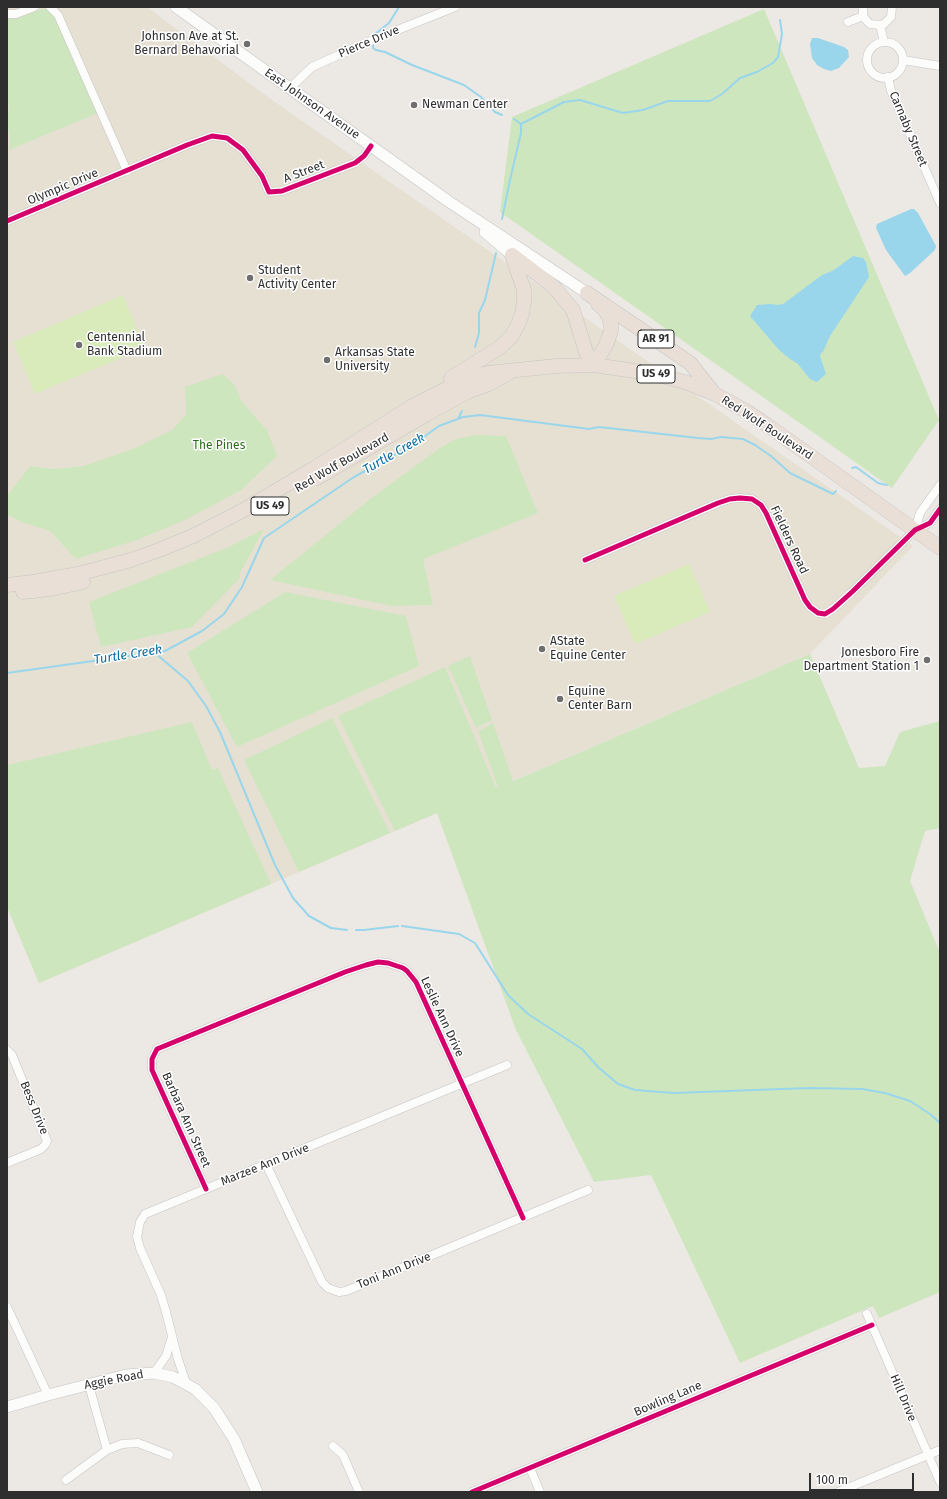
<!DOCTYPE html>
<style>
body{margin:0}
#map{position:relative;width:947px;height:1499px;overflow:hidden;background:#ece8e4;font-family:"Fira Sans",sans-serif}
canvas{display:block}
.frame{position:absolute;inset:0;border:8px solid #2e2e2e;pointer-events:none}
.scale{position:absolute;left:809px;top:1473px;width:105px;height:18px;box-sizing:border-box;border:2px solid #2e2e2e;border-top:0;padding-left:5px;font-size:12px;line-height:14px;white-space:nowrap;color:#2e2e2e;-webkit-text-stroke:3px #fff;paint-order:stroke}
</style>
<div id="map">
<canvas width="947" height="1499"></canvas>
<div class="frame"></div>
<div class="scale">100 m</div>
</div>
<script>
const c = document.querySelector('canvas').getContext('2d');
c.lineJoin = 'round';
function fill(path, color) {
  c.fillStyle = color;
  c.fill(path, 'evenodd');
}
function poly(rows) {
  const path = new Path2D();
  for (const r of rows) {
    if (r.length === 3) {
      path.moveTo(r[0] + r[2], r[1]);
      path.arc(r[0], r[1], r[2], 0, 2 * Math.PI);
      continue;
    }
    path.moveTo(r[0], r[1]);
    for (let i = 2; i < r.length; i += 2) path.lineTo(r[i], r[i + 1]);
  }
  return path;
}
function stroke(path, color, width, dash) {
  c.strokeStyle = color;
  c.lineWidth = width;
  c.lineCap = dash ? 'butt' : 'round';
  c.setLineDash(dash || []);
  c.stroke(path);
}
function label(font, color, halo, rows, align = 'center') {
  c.font = font + ' "Fira Sans",sans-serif';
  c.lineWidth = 3;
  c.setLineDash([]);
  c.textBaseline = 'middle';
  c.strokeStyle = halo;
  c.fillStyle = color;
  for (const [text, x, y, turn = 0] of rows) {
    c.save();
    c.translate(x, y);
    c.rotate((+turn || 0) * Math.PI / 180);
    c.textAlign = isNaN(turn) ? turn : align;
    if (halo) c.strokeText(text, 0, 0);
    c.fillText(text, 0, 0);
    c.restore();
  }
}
const education = poly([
 [7,7,147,7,272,100,913,546,810,654,39,983,7,907]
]);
const green = poly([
 [41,9,47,9,54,15,98,113,9,150,10,139,7,120,9,106,7,97,7,19,19,18],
 [764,9,939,420,892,488,500,212,512,117],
 [222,374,234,384,242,402,267,430,277,456,241,490,185,520,137,540,76,559,50,531,21,522,7,514,7,496,30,466,54,469,84,466,135,448,172,430,186,414,185,387],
 [476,435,506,436,538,513,423,559,433,605,392,606,270,580,374,496,443,446,456,439],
 [264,529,240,573,240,578,192,627,101,647,89,602,229,547],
 [285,592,406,616,419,666,237,747,187,653],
 [810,654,859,768,885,766,900,732,940,721,940,828,925,831,910,881,940,953,940,1292,879,1318,873,1306,740,1363,651,1175,594,1182,516,1030,437,813,395,831,338,716,445,667,496,788,498,787,478,731,493,723,513,781],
 [470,656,492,720,476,728,448,666],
 [332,718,390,833,299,872,244,760],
 [192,722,212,770,218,768,271,884,39,983,7,907,7,765]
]);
const pitch = poly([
 [123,295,145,348,35,394,13,342],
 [689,564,710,612,635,644,614,596]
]);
const water = poly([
 [812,38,818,38,844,47,848,50,849,57,839,68,831,71,824,69,817,65,812,58,810,44],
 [911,209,914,209,918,213,936,246,935,250,910,273,905,276,886,250,876,228,877,224],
 [853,256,863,258,866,262,869,277,830,336,823,352,821,353,820,356,826,374,817,382,810,379,798,364,790,359,779,350,750,316,757,305,771,304,778,305,783,304,822,275,834,270]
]);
const stream = poly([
 [373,37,375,34,389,23,399,7],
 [373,43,373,48,376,50,385,52,412,65,464,85,481,97,495,112,502,115],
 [514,119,521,124],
 [502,219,510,180,521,133,521,124,564,102,580,100,623,113,643,110,668,101,710,101,722,94,740,78,757,72,773,63,778,57,782,34,780,20],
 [475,347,479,333,479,313,485,300,496,253],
 [458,419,462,411],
 [852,468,856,467,878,483,887,485],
 [155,653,188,681,206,706,220,732,275,865,293,898,309,916,331,928,347,930],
 [7,673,165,651,202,631,224,614,242,587,264,538,354,477,414,444,439,426,463,417,480,415,589,429,599,427,698,438,711,439,721,437,743,439,755,445,771,456,790,473,833,494,836,491],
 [402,926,459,934,475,943,508,995,528,1014,582,1049,598,1067,618,1084,635,1090,674,1093,809,1088,862,1089,885,1093,910,1101,930,1114,940,1123],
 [356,930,364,930,398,926]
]);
const street = poly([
 [50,7,58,15,127,171],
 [863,7,863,16,866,20,870,24,880,25,884,24,891,17,892,7],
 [7,14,16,14,34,7],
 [848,22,863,16],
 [880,25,884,42],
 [885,60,18],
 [903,60,940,66],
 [888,77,891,91,940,203],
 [290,88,312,67,375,39,455,7],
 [7,221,187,145,212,136,227,138,243,150,262,176,269,192,282,191,355,163,364,156,371,146],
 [915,530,920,513,940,485],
 [585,560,718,503,730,499,740,498,752,499,761,505,766,513,805,600,810,607,818,613,825,614,833,609,852,592,915,530,930,523,940,509],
 [7,1163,41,1149,45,1145,47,1141,12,1055,7,1050],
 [266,1164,322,1282,328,1288,339,1292,346,1291,588,1190],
 [206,1189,152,1070,152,1059,157,1049,345,972,366,965,378,962,388,963,403,968,407,971,416,982,523,1218],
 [7,1307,48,1395],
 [867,1314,940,1482],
 [154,1373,166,1356,172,1337],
 [186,1383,178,1359,166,1312,161,1295,140,1248,137,1237,140,1222,145,1214,507,1065],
 [89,1385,107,1450],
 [333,1446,343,1455,359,1492],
 [530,1468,540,1492],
 [66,1480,107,1450,122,1444,138,1443,169,1455],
 [472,1492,872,1325],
 [838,1492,940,1450]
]);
const secondary = poly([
 [176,7,448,201,587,293],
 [485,232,512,255],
 [7,1407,48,1395,126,1375,154,1373,173,1377,195,1389,214,1408,234,1439,257,1492]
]);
const highway = poly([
 [512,255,553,286,573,310,586,352,594,365],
 [587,293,690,363,713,392],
 [594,365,606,345,611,331,611,324,609,317,604,309,598,304],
 [451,378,499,348,511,337,518,325,522,314,524,301,524,290,512,255],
 [317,478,427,414,467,392,489,384,509,373],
 [7,585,33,582,78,574,131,560,159,550,193,536,240,512,313,469,411,407,438,393,468,379,488,373,556,366,594,365,655,374,688,383,715,394,746,411,767,425,940,548],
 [23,592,51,589,83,582]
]);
const cycleway = poly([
 [7,221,187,145,212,136,227,138,243,150,262,176,269,192,282,191,355,163,364,156,371,146],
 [585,560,718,503,730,499,740,498,752,499,761,505,766,513,805,600,810,607,818,613,825,614,833,609,852,592,915,530,930,523,940,509],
 [206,1189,152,1070,152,1059,157,1049,345,972,366,965,378,962,388,963,403,968,407,971,416,982,523,1218],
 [472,1492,872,1325]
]);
const markers = [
 [247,44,4,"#706f6e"],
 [414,105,4,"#706f6e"],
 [250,278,4,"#706f6e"],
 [79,345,4,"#706f6e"],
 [327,360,4,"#706f6e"],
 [542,649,4,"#706f6e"],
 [927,660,4,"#706f6e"],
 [560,699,4,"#706f6e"]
];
const shields = [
 [656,339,36],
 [656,374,38],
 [270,506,38]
];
const shieldNames = [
 ["AR 91",656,339],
 ["US 49",656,374],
 ["US 49",270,506]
];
const poiNames = [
 ["Johnson Ave at St.",239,37,"right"],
 ["Bernard Behavorial",239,51,"right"],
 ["Newman Center",422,105],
 ["Student",258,271],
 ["Activity Center",258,285],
 ["Centennial",87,338],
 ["Bank Stadium",87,352],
 ["Arkansas State",335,353],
 ["University",335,367],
 ["AState",550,642],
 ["Equine Center",550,656],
 ["Jonesboro Fire",919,653,"right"],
 ["Department Station 1",919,667,"right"],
 ["Equine",568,692],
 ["Center Barn",568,706]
];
const streetNames = [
 ["Pierce Drive",369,42,-23],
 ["East Johnson Avenue",312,104,35],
 ["Carnaby Street",908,129,67],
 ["A Street",304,172,-21],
 ["Olympic Drive",63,187,-23],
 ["Red Wolf Boulevard",767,428,33],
 ["Red Wolf Boulevard",342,463,-30],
 ["Fielders Road",789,540,65],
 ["Leslie Ann Drive",442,1017,65],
 ["Bess Drive",34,1108,68],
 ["Barbara Ann Street",186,1120,66],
 ["Marzee Ann Drive",265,1165,-22],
 ["Toni Ann Drive",394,1271,-22],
 ["Aggie Road",114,1380,-11],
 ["Hill Drive",903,1398,67],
 ["Bowling Lane",668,1399,-23]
];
const parkNames = [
 ["The Pines",219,446]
];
const waterNames = [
 ["Turtle Creek",394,454,-30],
 ["Turtle Creek",128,655,-9]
];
fill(education, '#e6e0d3');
fill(green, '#cee6be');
fill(pitch, '#d9eabb');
fill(water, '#99d6ec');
stroke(stream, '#99d6ec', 2);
stroke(street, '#c5c4c5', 9);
stroke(secondary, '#c5c4c5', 12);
stroke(highway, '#c6c5c4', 15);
stroke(street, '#fcfcfb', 8);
stroke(secondary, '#fcfcfb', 11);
stroke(highway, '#eadfd6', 14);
stroke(cycleway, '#d6006c', 5);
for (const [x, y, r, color] of markers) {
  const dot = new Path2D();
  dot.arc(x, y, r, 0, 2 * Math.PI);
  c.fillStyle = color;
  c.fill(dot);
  stroke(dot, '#fff', 1.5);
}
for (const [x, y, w] of shields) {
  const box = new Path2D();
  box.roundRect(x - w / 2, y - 9, w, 18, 3);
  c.fillStyle = '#fff';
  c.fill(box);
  stroke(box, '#2e2e2e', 1);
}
label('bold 11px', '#2e2e2e', null, shieldNames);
label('12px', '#2e2e2e', '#fff', poiNames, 'left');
label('12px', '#2e2e2e', '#fff', streetNames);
label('12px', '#2c6e1b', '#fff', parkNames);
label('italic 13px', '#0d6fa3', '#fff', waterNames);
</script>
